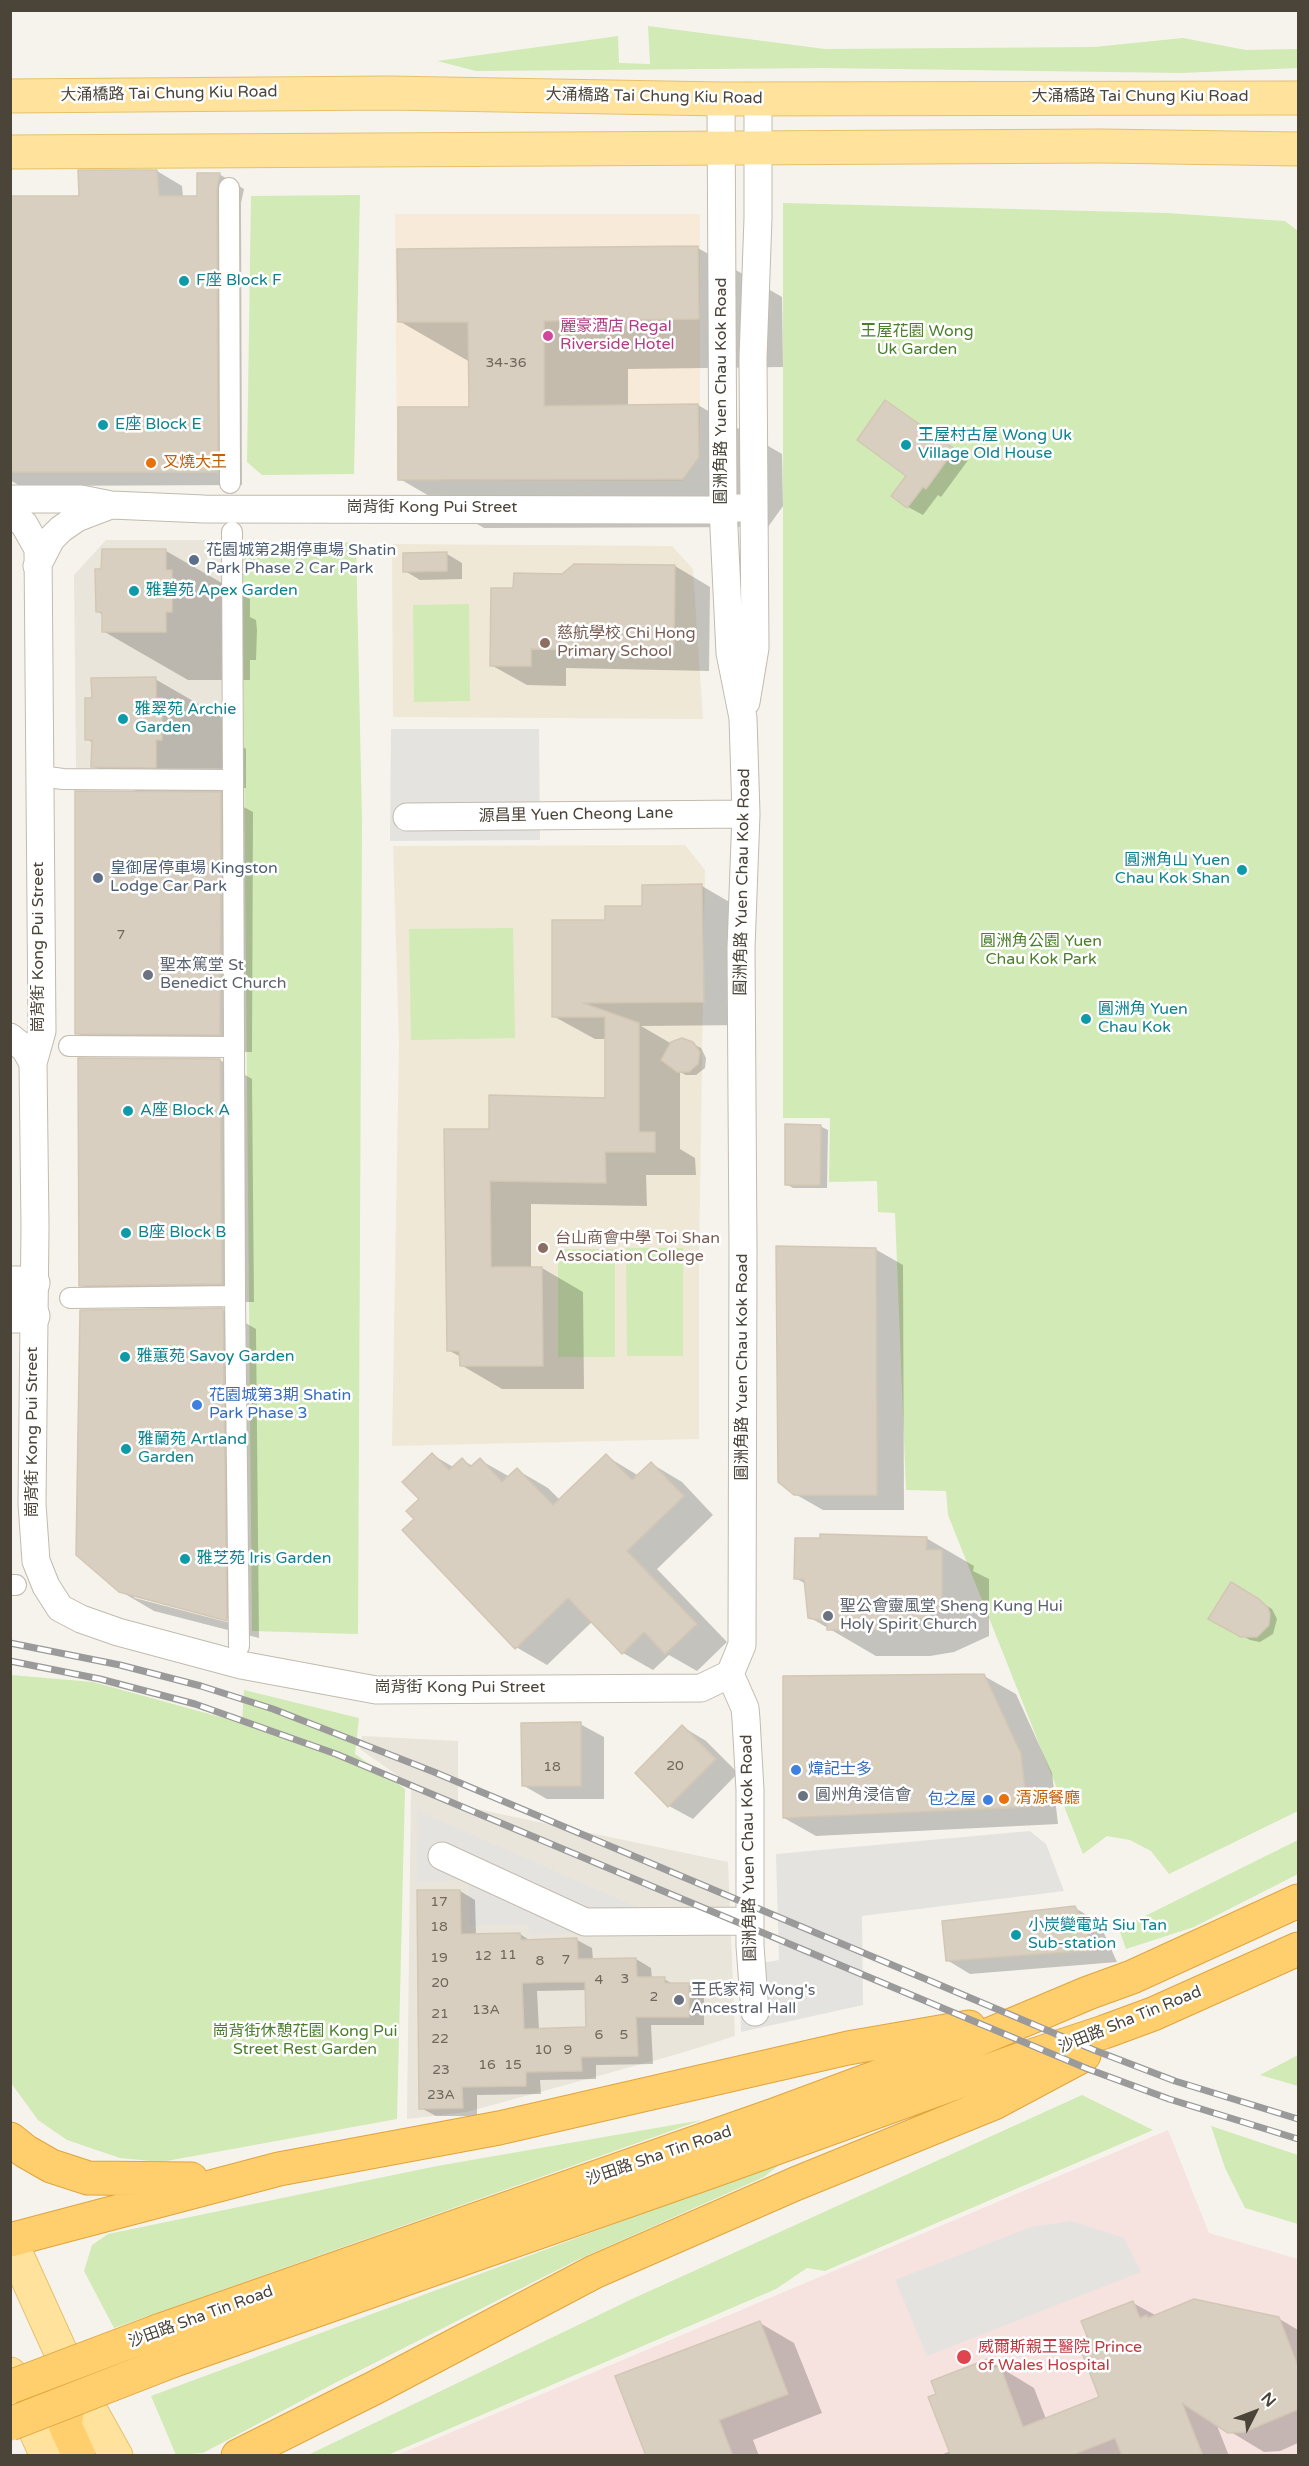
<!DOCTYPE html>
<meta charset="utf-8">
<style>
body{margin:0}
#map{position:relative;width:1309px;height:2466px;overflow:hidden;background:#f6f3ec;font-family:"Varela Round",sans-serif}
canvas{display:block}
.frame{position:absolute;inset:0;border:12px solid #4b4439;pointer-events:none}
.north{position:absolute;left:1225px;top:2382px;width:60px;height:60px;-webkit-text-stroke:4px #fff;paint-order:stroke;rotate:48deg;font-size:16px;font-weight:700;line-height:24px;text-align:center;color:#4b4439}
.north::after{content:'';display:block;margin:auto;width:21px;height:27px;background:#4b4439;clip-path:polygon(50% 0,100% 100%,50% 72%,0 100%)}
</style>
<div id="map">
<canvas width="1309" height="2466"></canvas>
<div class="frame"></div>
<div class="north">N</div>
</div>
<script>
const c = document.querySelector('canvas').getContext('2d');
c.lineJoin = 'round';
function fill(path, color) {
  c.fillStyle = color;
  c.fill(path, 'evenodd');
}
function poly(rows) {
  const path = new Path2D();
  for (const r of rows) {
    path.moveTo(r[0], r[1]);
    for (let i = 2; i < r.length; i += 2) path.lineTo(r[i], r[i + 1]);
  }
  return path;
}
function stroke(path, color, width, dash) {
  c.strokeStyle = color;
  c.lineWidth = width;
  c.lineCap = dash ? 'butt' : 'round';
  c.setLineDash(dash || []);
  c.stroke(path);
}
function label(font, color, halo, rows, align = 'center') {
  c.font = font + ' "Varela Round","Noto Sans TC",sans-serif';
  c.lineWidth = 5;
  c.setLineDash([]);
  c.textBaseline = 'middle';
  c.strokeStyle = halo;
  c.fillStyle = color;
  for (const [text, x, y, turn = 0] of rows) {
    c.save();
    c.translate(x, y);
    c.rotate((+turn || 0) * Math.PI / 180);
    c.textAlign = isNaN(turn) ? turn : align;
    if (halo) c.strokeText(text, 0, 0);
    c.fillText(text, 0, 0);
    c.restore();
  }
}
const residential = poly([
 [106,540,224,540,225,768,76,768,74,575],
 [362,1736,458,1741,458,1805,728,1862,735,2036,678,2054,467,2112,407,2119,411,1785,360,1749]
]);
const commercial = poly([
 [395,214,700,214,700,457,683,481,397,481]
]);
const education = poly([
 [392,544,672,546,693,569,703,719,393,717],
 [685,845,705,870,699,1257,699,1439,392,1446,399,1044,393,846]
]);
const medical = poly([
 [1168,2130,1209,2233,1298,2259,1298,2455,395,2456]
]);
const green = poly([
 [648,26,825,49,1094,47,1183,38,1246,50,1298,49,1298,68,1181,73,823,68,476,71,437,61,618,36,619,63,650,64],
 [360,195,354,474,262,475,247,462,251,196],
 [783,203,1167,213,1285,221,1298,231,1298,1811,1169,1874,1151,1851,1130,1840,1107,1836,1083,1854,948,1515,946,1491,906,1490,895,1213,878,1212,877,1181,829,1182,830,1118,783,1118],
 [356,542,362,821,358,1634,252,1631,242,547],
 [469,604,470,701,414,702,413,605],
 [513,928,515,1038,411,1040,409,929],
 [626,1248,683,1248,683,1356,627,1356],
 [558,1249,615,1249,615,1357,558,1357],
 [11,1675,93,1682,242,1723,244,1690,359,1718,355,1754,405,1789,397,2119,161,2162,120,2158,67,2140,38,2120,11,2083],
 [1298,1840,1298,1874,1194,1927,1126,1949,1119,1929],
 [1298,2055,1298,2086,1260,2075],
 [1082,2095,1153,2130,825,2271,807,2268,776,2289,388,2455,308,2455,632,2299],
 [702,2120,114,2328,84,2271,92,2245,108,2234,437,2166],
 [1211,2126,1298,2155,1298,2224,1245,2208,1225,2168],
 [784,2161,764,2177,575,2261,331,2385,203,2453,176,2455,151,2396]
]);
const parking = poly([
 [391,729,539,729,540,840,390,841],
 [418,1811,655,1915,656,1932,529,1934,528,1925,469,1925,469,1880,417,1882],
 [1030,1831,1046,1844,1064,1891,862,1916,863,2005,741,2032,739,1967,779,1960,776,1854],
 [1071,2221,1124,2238,1141,2272,927,2356,895,2280,1031,2227]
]);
const shadow = poly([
 [157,171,182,186,183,197,199,197,219,174,244,189,241,203,242,485,20,486,10,480,10,197,81,197],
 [698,248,782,297,783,367,628,369,628,407,698,405,782,454,783,506,768,527,484,528,400,479,470,408,470,362,399,321],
 [886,402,969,459,941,497,938,495,923,515,908,507,909,475],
 [166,551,250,599,250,617,256,620,257,630,256,660,250,660,250,680,188,680,103,631,103,615,97,611],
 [447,554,462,563,462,579,420,580,405,571],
 [675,566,710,587,709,671,566,668,566,686,527,685,491,665,515,590,563,575],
 [155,679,240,728,240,745,246,749,246,788,240,788,240,805,253,812,252,1052,109,1051,77,1033,139,793,93,766,93,743,87,739,93,699],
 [702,886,743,910,744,1025,641,1026,672,1044,693,1044,701,1048,706,1058,705,1068,696,1075,686,1075,680,1072,680,1149,695,1158,696,1175,646,1175,647,1206,531,1204,531,1268,542,1268,583,1292,584,1389,502,1389,461,1365,461,1357,448,1350,491,1131,607,1100,607,1039,595,1039,553,1016,606,922],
 [220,1060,252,1079,254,1302,113,1304,81,1285],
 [820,1126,828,1130,827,1188,793,1188,786,1184],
 [875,1249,903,1265,904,1510,823,1510,795,1494],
 [223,1310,256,1329,259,1638,154,1611,120,1591],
 [131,1594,234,1621,234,1624,135,1598],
 [10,1386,11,1386,11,1583,10,1583],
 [433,1455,453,1467,462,1460,473,1466,480,1460,510,1477,517,1470,548,1488,560,1500,606,1456,639,1476,652,1464,682,1482,713,1515,657,1569,727,1642,697,1671,669,1655,653,1670,623,1653,593,1621,547,1665,516,1647,416,1519],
 [926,1538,974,1566,973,1571,989,1579,989,1636,954,1652,930,1656,876,1656,809,1617,806,1584,795,1578],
 [1231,1584,1272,1609,1277,1619,1273,1634,1260,1642,1250,1640,1211,1618],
 [984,1676,1016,1694,1052,1773,1058,1824,816,1836,784,1818],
 [580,1724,604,1737,604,1799,547,1799,524,1786],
 [683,1727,706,1741,738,1773,693,1819,669,1806],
 [460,1891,475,1900,476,1935,520,1934,531,1941,577,1940,592,1948,593,1960,636,1959,651,1968,652,1979,664,1979,673,1984,688,1984,704,1993,704,2025,651,2025,653,2064,596,2065,596,2079,540,2080,541,2094,477,2095,477,2116,436,2116,421,2108],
 [587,1990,588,2029,539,2030,537,1991],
 [1075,1908,1099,1922,1117,1962,970,1974,947,1960],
 [1133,2303,1157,2316,1278,2318,1298,2330,1298,2443,1280,2451,1264,2452,1216,2423,1229,2456,939,2456,950,2451,988,2360,1034,2388,1046,2419,1101,2397,1089,2337],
 [760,2323,794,2343,822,2413,753,2440,759,2456,647,2456]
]);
const building = poly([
 [78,170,157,170,159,196,197,196,197,173,220,173,217,188,218,472,10,472,10,196,79,196,78,170],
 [698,246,699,319,544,321,544,406,698,404,699,457,683,479,398,480,398,407,469,407,468,322,398,322,397,249,698,246],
 [885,400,955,449,926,489,923,487,907,508,891,496,906,476,857,440,885,400],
 [102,549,166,549,166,570,172,570,172,612,166,612,166,632,102,632,102,612,96,612,95,569,101,569,102,549],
 [447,552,447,571,403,572,403,553,447,552],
 [574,564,675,565,674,651,531,649,531,666,490,666,491,588,513,588,514,573,562,574,574,564],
 [156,677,156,698,162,698,162,740,156,740,156,768,91,767,92,740,85,740,85,698,92,698,91,678,156,677],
 [75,791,221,792,220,1035,75,1034,75,791],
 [702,884,704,1002,583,1003,639,1023,639,1132,655,1132,655,1152,605,1152,606,1183,490,1181,491,1267,542,1267,543,1366,460,1366,459,1351,447,1351,444,1129,489,1129,489,1095,605,1098,605,1017,552,1017,552,920,605,920,605,906,642,906,642,885,702,884],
 [682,1038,693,1042,700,1052,698,1064,689,1072,677,1072,661,1060,671,1042,682,1038],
 [78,1058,220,1059,222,1284,79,1286,78,1058],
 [785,1124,821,1125,820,1185,785,1185,785,1124],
 [776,1246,876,1248,877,1495,794,1495,778,1482,776,1246],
 [223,1308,227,1621,119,1592,76,1555,80,1310,223,1308],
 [432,1453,449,1470,462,1458,470,1467,480,1458,502,1482,517,1468,553,1505,606,1454,632,1480,651,1462,684,1496,627,1551,697,1624,665,1654,644,1632,622,1654,568,1598,515,1649,402,1530,414,1519,406,1511,419,1499,402,1482,432,1453],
 [820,1534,927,1537,926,1550,942,1550,942,1609,906,1626,882,1630,827,1630,827,1622,808,1618,804,1579,794,1579,795,1538,820,1538,820,1534],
 [1231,1582,1259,1599,1268,1608,1270,1614,1269,1625,1257,1637,1241,1637,1208,1619,1231,1582],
 [984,1674,1021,1754,1027,1807,783,1818,783,1676,984,1674],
 [581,1722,581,1786,522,1786,521,1723,581,1722],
 [682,1725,716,1759,668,1807,635,1773,682,1725],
 [417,1890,460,1890,461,1934,520,1933,521,1940,577,1938,578,1959,636,1958,637,1977,665,1977,665,1983,689,1983,689,2017,636,2017,638,2056,581,2057,582,2071,526,2072,526,2086,462,2087,463,2108,419,2109,417,1890],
 [554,1982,585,1982,586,2027,524,2029,522,1983,554,1982],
 [1075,1906,1095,1950,946,1961,942,1921,1075,1906],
 [1194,2299,1279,2317,1299,2369,1299,2409,1244,2432,1228,2433,1182,2403,1203,2456,1122,2456,1115,2438,1070,2456,951,2456,928,2397,936,2394,931,2381,988,2359,992,2369,1000,2366,1023,2427,1099,2397,1077,2340,1087,2336,1081,2321,1133,2301,1140,2318,1147,2315,1148,2318,1194,2299],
 [760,2321,788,2394,719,2420,733,2456,646,2456,615,2376,760,2321]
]);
const pedestrian = poly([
 [229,188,230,483],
 [232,532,235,1296,239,1646],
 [40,776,63,779,231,780],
 [69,1046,233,1047],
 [70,1298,235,1296],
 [10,1585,16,1585]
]);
const minor = poly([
 [721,99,723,508,730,653,743,718,746,814,741,948,743,1249,742,1645,730,1674,745,1708,746,1719,750,1790,750,1946,755,2012],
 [10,499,81,499,111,505,204,509,710,510,753,507],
 [10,513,24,524,38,549,42,1031,33,1063,35,1227,32,1504,36,1561,46,1586,60,1608,81,1619,118,1632,241,1665,376,1690,701,1688,730,1674],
 [37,566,51,539,61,529,77,518,111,505],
 [746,702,755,648,753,358,758,218,758,99],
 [407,817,746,814],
 [10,1037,25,1049,33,1063],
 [442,1856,585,1922,749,1921]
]);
const tertiary = poly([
 [10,1283,33,1283],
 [10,1316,33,1316]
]);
const primary = poly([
 [10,96,389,93,721,99,1298,98],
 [10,152,1102,146,1298,149],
 [10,2240,73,2379,116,2456],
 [10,2374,47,2456]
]);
const motorway = poly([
 [10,2139,25,2151,51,2166,88,2178,191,2179],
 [10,2240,279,2169,499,2128,848,2048,969,2027],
 [158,2331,774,2115,974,2041,1088,1993,1132,1977,1298,1901],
 [172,2361,718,2169,1010,2063,1104,2032,1153,2014,1298,1949],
 [73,2379,65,2425,79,2456],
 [238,2456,376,2387,594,2272,795,2184,994,2103,1084,2055]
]);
const rail = poly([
 [10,1643,120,1665,201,1686,273,1709,434,1772,1094,2050,1175,2081,1298,2119],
 [10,1661,100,1679,195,1704,336,1754,1088,2069,1169,2099,1298,2139]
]);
const motorwayBridge = poly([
 [10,2387,158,2331],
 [10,2424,172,2361]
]);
const markers = [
 [184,281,6,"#0f9aa8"],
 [548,336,6,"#d1479c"],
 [103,425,6,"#0f9aa8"],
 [906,445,6,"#0f9aa8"],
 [151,463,6,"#e8710a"],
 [194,560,6,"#5c6f8a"],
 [134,591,6,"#0f9aa8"],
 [545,643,6,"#8d6e63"],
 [123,719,6,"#0f9aa8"],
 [1242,870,6,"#0f9aa8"],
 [98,878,6,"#5c6f8a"],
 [148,975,6,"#6b7280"],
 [1086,1019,6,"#0f9aa8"],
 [128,1111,6,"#0f9aa8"],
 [126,1233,6,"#0f9aa8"],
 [543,1248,6,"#8d6e63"],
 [125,1357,6,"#0f9aa8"],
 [197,1405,6,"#3f7fe0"],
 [126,1449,6,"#0f9aa8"],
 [185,1559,6,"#0f9aa8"],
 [828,1616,6,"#6b7280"],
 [796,1770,6,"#3f7fe0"],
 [803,1796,6,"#6b7280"],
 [1004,1799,6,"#e8710a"],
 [988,1800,6,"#3f7fe0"],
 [1016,1935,6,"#0f9aa8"],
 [679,2000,6,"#6b7280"],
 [964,2357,8,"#e0444e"]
];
const numberNames = [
 ["34-36",506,363],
 ["7",121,935],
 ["20",675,1766],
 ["18",552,1767],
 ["17",439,1902],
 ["18",439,1927],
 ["11",508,1955],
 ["12",483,1956],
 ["19",439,1958],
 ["7",566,1960],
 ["8",540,1961],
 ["3",625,1979],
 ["4",599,1980],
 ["20",440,1983],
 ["2",654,1997],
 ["13A",486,2010],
 ["21",440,2014],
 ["6",599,2035],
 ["5",624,2035],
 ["22",440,2039],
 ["10",543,2050],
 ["9",568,2050],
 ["16",487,2065],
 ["15",513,2065],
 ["23",441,2070],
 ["23A",441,2095]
];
const streetNames = [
 ["大涌橋路 Tai Chung Kiu Road",169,94,-1],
 ["大涌橋路 Tai Chung Kiu Road",654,97,1],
 ["大涌橋路 Tai Chung Kiu Road",1140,97],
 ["圓洲角路 Yuen Chau Kok Road",722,391,-90],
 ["崗背街 Kong Pui Street",432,508],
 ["源昌里 Yuen Cheong Lane",576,815,-1],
 ["圓洲角路 Yuen Chau Kok Road",743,882,-89],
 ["崗背街 Kong Pui Street",39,947,-90],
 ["圓洲角路 Yuen Chau Kok Road",743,1367,-90],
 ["崗背街 Kong Pui Street",33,1432,-90],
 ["崗背街 Kong Pui Street",460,1688],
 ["圓洲角路 Yuen Chau Kok Road",749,1848,-91],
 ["沙田路 Sha Tin Road",1130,2020,-22],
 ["沙田路 Sha Tin Road",659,2156,-19],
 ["沙田路 Sha Tin Road",201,2317,-20]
];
const cultureNames = [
 ["F座 Block F",196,281],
 ["E座 Block E",115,425],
 ["王屋村古屋 Wong Uk",918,436],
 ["Village Old House",918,454],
 ["雅碧苑 Apex Garden",146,591],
 ["雅翠苑 Archie",135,710],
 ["Garden",135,728],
 ["圓洲角山 Yuen",1230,861,"right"],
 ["Chau Kok Shan",1230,879,"right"],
 ["圓洲角 Yuen",1098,1010],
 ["Chau Kok",1098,1028],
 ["A座 Block A",140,1111],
 ["B座 Block B",138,1233],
 ["雅蕙苑 Savoy Garden",137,1357],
 ["雅蘭苑 Artland",138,1440],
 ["Garden",138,1458],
 ["雅芝苑 Iris Garden",197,1559],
 ["小炭變電站 Siu Tan",1028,1926],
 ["Sub-station",1028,1944]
];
const hotelNames = [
 ["麗豪酒店 Regal",560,327],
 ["Riverside Hotel",560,345]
];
const parkNames = [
 ["王屋花園 Wong",917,332],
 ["Uk Garden",917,350],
 ["圓洲角公園 Yuen",1041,942],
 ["Chau Kok Park",1041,960],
 ["崗背街休憩花園 Kong Pui",305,2032],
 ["Street Rest Garden",305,2050]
];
const foodNames = [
 ["叉燒大王",163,463],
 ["清源餐廳",1016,1799]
];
const serviceNames = [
 ["花園城第2期停車場 Shatin",206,551],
 ["Park Phase 2 Car Park",206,569],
 ["皇御居停車場 Kingston",110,869],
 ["Lodge Car Park",110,887]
];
const educationNames = [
 ["慈航學校 Chi Hong",557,634],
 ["Primary School",557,652],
 ["台山商會中學 Toi Shan",555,1239],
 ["Association College",555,1257]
];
const worshipNames = [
 ["聖本篤堂 St",160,966],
 ["Benedict Church",160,984],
 ["聖公會靈風堂 Sheng Kung Hui",840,1607],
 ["Holy Spirit Church",840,1625],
 ["圓州角浸信會",815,1796],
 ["王氏家祠 Wong's",691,1991],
 ["Ancestral Hall",691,2009]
];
const shopNames = [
 ["花園城第3期 Shatin",209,1396],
 ["Park Phase 3",209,1414],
 ["煒記士多",808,1770],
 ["包之屋",976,1800,"right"]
];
const healthNames = [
 ["威爾斯親王醫院 Prince",978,2348],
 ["of Wales Hospital",978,2366]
];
fill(residential, '#eae5da');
fill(commercial, '#f7ead8');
fill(education, '#efe8d6');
fill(medical, '#f6e3e0');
fill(green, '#d2eab5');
fill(parking, '#e5e3e0');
fill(shadow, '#0003');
fill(building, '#d8cfc1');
stroke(building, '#d3c7b4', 1.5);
stroke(pedestrian, '#c2bbae', 22);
stroke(minor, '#c2bbae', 29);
stroke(tertiary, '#c2bbae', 35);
stroke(primary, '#e6c16a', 35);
stroke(motorway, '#e0a43c', 35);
stroke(pedestrian, '#fff', 20);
stroke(minor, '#fff', 27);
stroke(tertiary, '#fff', 33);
stroke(primary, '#ffe39c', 33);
stroke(motorway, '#ffcf6e', 33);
stroke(rail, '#9a9a9a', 7);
stroke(rail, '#fff', 4.5, [14]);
stroke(motorwayBridge, '#e0a43c', 35, []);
stroke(motorwayBridge, '#ffcf6e', 33);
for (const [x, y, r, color] of markers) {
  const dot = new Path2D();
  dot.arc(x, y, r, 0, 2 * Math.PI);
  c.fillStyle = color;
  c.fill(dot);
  stroke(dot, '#fff', 2);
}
label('14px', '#6e675b', null, numberNames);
label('16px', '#4b4439', '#fff', streetNames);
label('16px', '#0d838f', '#fff', cultureNames, 'left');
label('16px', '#b23c85', '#fff', hotelNames, 'left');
label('16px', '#4a7f2a', '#fff', parkNames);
label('16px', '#c56008', '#fff', foodNames, 'left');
label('16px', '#4e5e75', '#fff', serviceNames, 'left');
label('16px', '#785e54', '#fff', educationNames, 'left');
label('16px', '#5b616d', '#fff', worshipNames, 'left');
label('16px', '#366cbe', '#fff', shopNames, 'left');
label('16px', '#be3a42', '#fff', healthNames, 'left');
</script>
